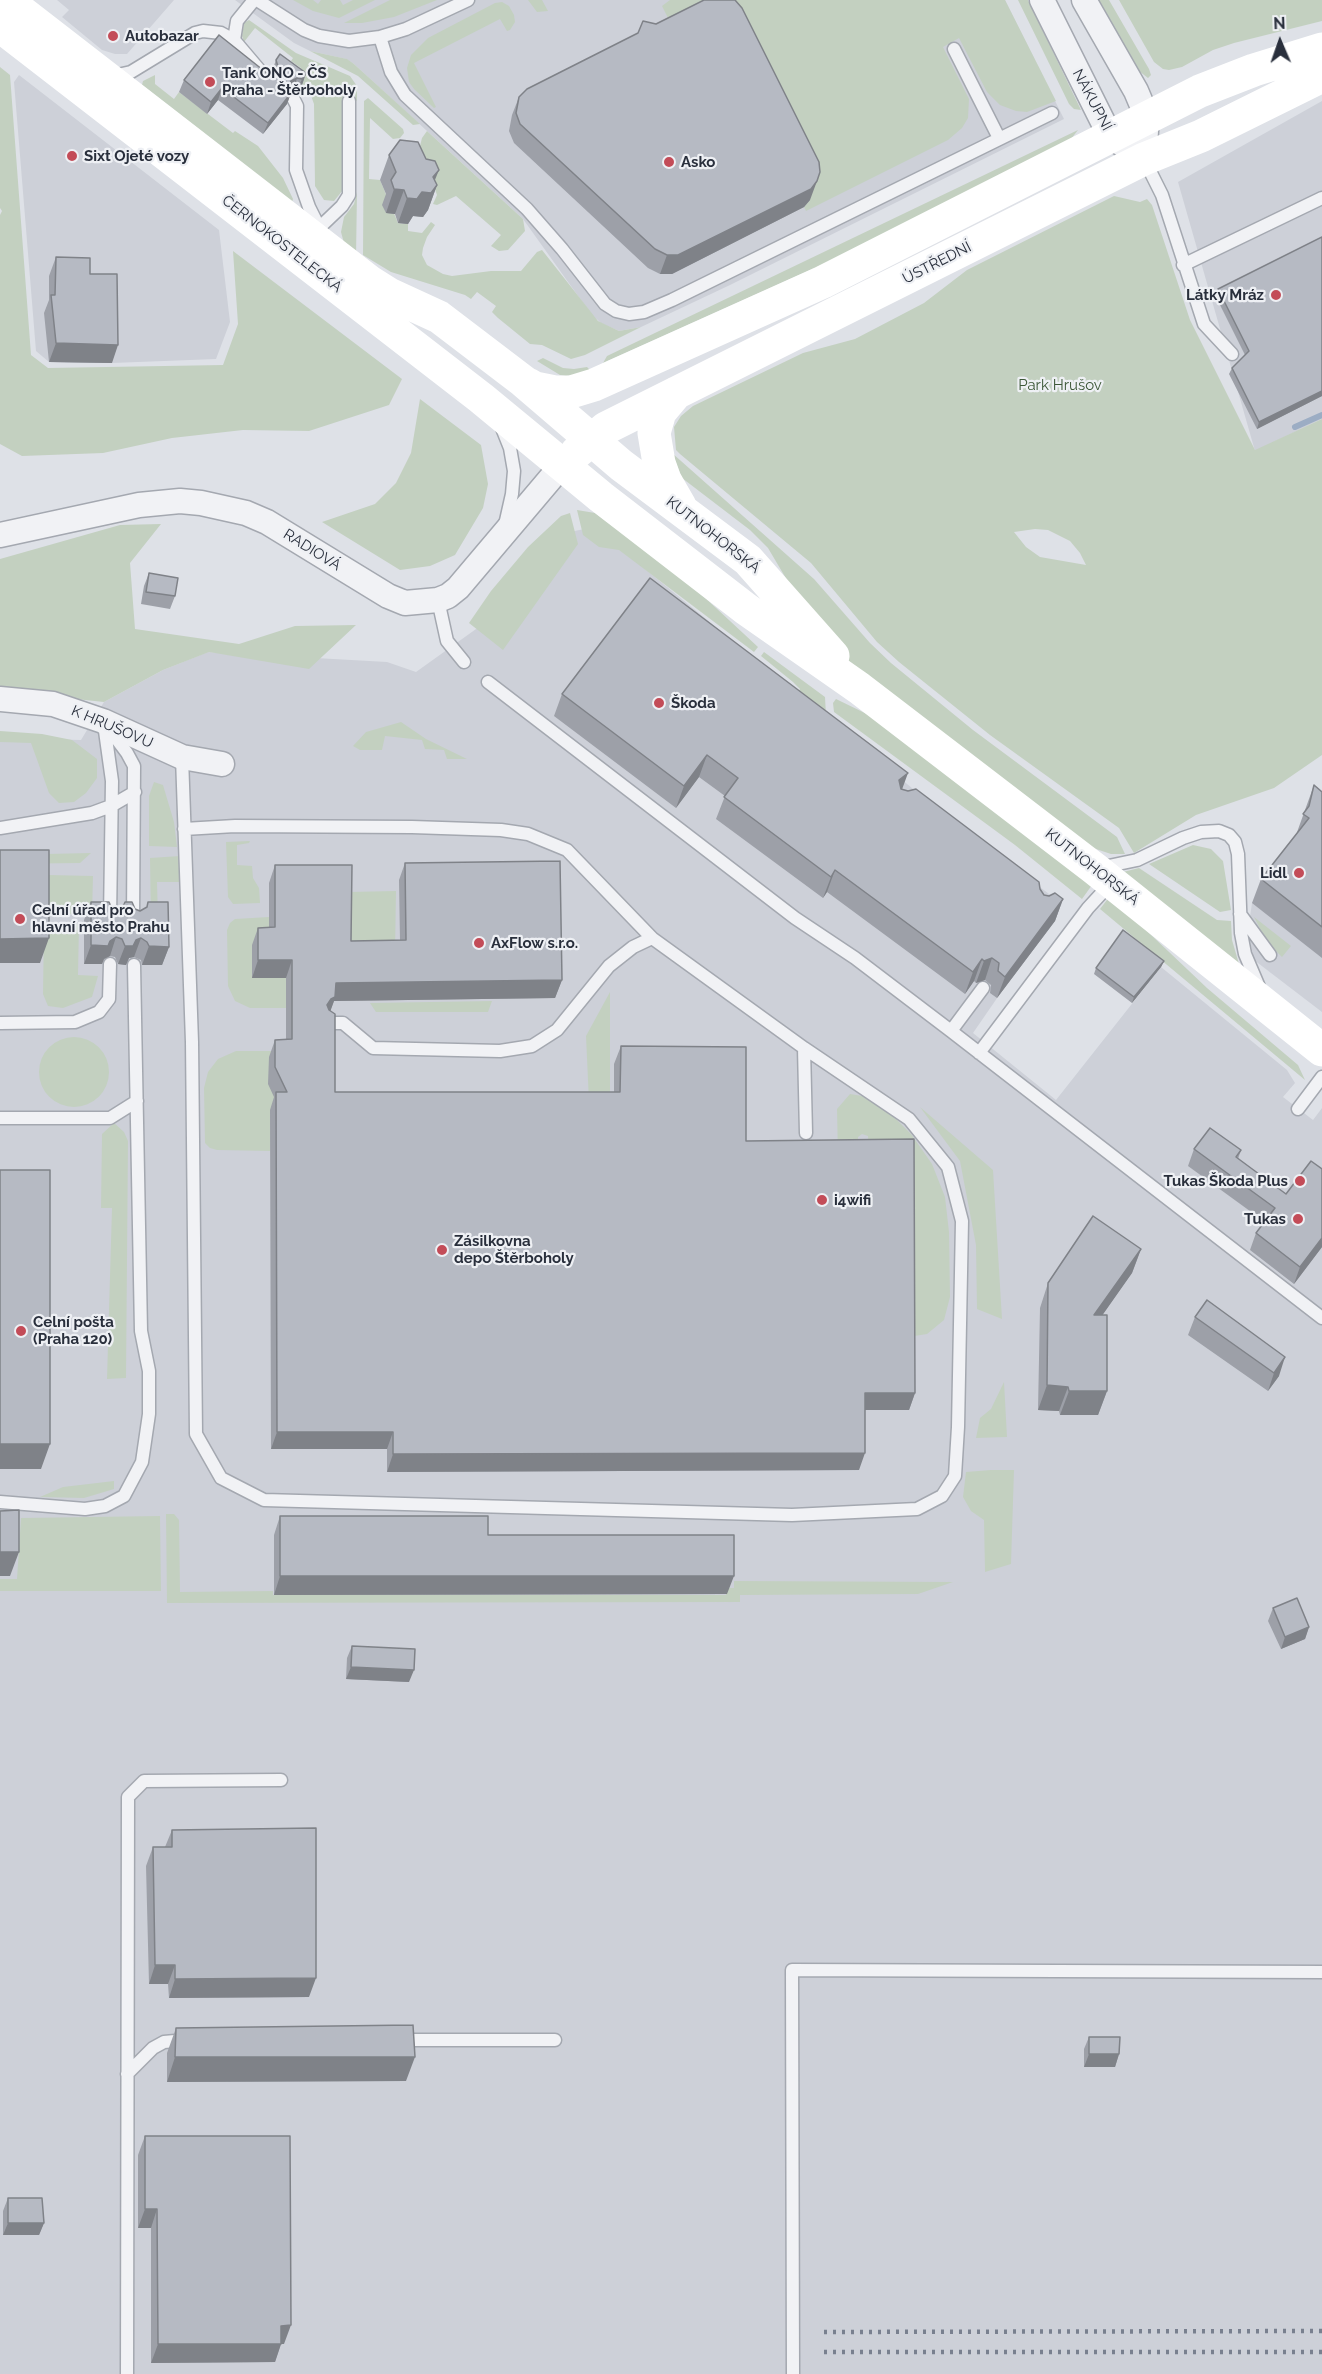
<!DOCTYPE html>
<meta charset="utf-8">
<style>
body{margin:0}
#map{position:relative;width:1322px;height:2374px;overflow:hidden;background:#dee1e7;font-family:Raleway,sans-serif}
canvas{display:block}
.north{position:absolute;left:1250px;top:12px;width:60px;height:60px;-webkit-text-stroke:4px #eef0f4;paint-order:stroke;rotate:358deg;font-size:16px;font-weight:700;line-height:24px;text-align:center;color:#292f3c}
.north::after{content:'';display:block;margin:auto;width:21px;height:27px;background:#292f3c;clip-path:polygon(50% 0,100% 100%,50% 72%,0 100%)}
</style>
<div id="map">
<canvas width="1322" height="2374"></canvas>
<div class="north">N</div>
</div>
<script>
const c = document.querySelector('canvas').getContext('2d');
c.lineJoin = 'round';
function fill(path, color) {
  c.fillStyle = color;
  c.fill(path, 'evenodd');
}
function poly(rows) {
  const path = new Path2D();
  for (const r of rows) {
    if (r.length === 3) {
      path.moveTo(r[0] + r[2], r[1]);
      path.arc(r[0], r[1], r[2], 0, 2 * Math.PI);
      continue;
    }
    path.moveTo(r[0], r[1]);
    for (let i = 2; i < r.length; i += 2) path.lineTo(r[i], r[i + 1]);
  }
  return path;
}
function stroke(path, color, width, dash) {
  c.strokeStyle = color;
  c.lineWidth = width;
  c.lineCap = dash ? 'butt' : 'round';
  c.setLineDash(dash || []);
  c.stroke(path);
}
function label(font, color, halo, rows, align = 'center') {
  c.font = font + ' Raleway,sans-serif';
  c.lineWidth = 4.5;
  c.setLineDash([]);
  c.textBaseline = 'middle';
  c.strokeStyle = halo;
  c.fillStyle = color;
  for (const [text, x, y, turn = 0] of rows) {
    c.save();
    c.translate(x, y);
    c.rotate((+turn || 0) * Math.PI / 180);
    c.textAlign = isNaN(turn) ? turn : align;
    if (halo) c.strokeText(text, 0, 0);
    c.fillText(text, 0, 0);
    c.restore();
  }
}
const built = poly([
 [57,0,174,0,127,54,115,54,102,50,62,17,69,10],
 [235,0,1005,0,1064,119,730,285,641,327,619,331,601,323,591,314,523,219,354,64,346,59,310,51,294,43],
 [19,75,219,230,230,322,216,359,112,363,49,362,36,351,14,82],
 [1322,101,1322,419,1255,451,1178,182],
 [594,527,918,793,1062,904,973,1033,1056,1100,1161,967,1287,1070,1295,1083,1283,1097,1313,1120,1322,1108,1322,2374,0,2374,0,738,81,740,104,702,163,670,208,652,387,662,416,672,511,604,565,533],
 [1322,815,1322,1012,1254,960,1248,931,1252,903]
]);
const green = poly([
 [293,0,313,0,318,4,321,0,340,0,343,5,353,0,375,0,339,18,313,11],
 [390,0,437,0,394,17,362,23,344,23],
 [528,0,542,0,548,11,537,12],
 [670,0,1005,0,1056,101,1027,112,1016,111,1000,105,987,92,959,38,943,47,969,99,968,118,962,128,948,140,806,211,804,207,810,200,674,30,662,6],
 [1018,0,1028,0,1081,110,1074,109,1069,104],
 [1098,0,1109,0,1149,69,1151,75,1148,78,1139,71],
 [1119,0,1322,0,1322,21,1234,43,1213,50,1182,67,1169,70,1163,69,1154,62],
 [502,2,509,6,514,15,515,22,510,30,507,31,500,19,414,63,436,107,434,108,414,89,409,82,407,68,411,55,428,38,495,3],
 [249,20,296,53,350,76,357,86,357,101,345,94,342,101,343,190,334,201,324,200,315,186,314,104,310,93,294,79,301,68,291,61,293,58,255,28,244,42,242,36,244,23],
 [310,51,347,59,354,64,420,124,413,125,358,76],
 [0,67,10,75,31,355,48,368,223,365,238,324,233,251,402,379,389,405,309,431,243,430,172,438,103,453,22,456,0,444,0,215,2,211,0,208],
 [155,75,155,84,174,99,179,92,233,133,235,131,258,146,283,178,293,199,292,202,142,85,143,81],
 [368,98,403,129,404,133,400,138,393,139,370,118,369,179,380,180,398,223,408,224,408,231,422,233,431,222,435,225,427,237,423,248,422,255,427,265,443,274,452,276,491,271,521,271,537,252,542,250,598,321,619,331,641,327,585,355,571,359,542,345,530,344,498,318,492,312,496,306,477,292,471,299,465,295,391,272,363,255,364,101],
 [1078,130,1068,143,879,239,603,363,607,356],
 [427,131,523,219,525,231,508,250,499,251,491,246,501,235,456,196,437,205,433,204,437,195,420,146,422,138],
 [357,192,356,257,344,243,341,232,344,217,354,204],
 [1114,196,1140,202,1147,199,1152,205,1190,320,1255,450,1322,419,1322,755,1274,788,1196,815,1134,853,1119,828,990,735,899,662,877,642,811,563,680,454,676,450,674,427,681,416,693,406,803,353,855,339,924,303,967,270],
 [1035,529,1048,530,1070,541,1080,553,1086,565,1040,557,1026,547,1014,532],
 [543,358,563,368,574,369,587,367,592,372,566,376,560,375,537,361],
 [420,399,481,445,488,484,483,508,455,555,430,566,400,570,322,522,375,504,396,483,411,453],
 [672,453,814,579,870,643,891,663,973,730,1117,837,1125,854,1111,854,1090,847,841,655,800,602,768,548,750,530,682,478],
 [577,510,595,513,687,581,758,647,754,652,619,550,599,547,583,535],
 [570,513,578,544,503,650,469,623,491,591,528,547,561,516],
 [161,524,130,563,135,629,239,644,295,626,356,625,309,669,209,652,163,670,104,702,0,691,0,559,120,525],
 [764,652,825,697,826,715,798,692,800,689,793,682,761,656],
 [836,699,873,717,1092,885,1082,899,1015,845,834,712,833,703],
 [401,722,426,739,467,759,447,759,444,750,425,749,422,740,385,736,382,750,360,750,353,746,366,732],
 [0,731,42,734,72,740,97,759,97,778,86,793,74,802,59,803,49,793,31,743,0,742],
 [154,782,163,785,174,822,177,847,149,846,149,796],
 [250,841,249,843,237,845,237,865,252,866,253,878,259,888,260,903,233,904,228,897,226,842],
 [1193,845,1211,849,1223,861,1231,910,1220,912,1149,864],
 [91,853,80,863,0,864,0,855],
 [180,856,180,882,157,882,158,918,151,918,150,858],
 [1139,868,1217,920,1231,921,1232,940,1239,964,1123,872],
 [49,875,93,876,92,915,47,913],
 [396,891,395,953,348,955,348,892],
 [1110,896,1207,988,1298,1065,1305,1080,1100,909],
 [269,917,269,977,286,978,286,1008,250,1008,235,1001,228,986,227,930,230,923,235,919],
 [1254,917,1291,946,1282,957,1267,942],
 [79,924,78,975,98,976,92,997,63,1008,48,1006,43,994,44,925],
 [610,992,610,1103,589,1102,586,1036],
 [492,1001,488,1012,376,1012,370,1003],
 [74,1072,35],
 [236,1051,286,1051,276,1089,270,1151,217,1150,210,1148,205,1143,204,1088,208,1072,218,1059],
 [850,1094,868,1097,893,1116,911,1134,932,1164,945,1197,949,1232,950,1297,944,1320,927,1334,908,1337,869,1157,868,1136,862,1134,858,1137,857,1157,838,1157,837,1109],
 [920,1107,993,1170,1002,1319,977,1309,976,1245,960,1161],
 [114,1123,124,1132,128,1141,126,1378,107,1379,112,1208,101,1208,102,1134],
 [1004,1382,1007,1437,976,1438,980,1418,991,1409],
 [991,1470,1014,1470,1011,1564,985,1572,984,1520,971,1511,963,1497,966,1472],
 [114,1481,114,1489,84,1498,40,1497,63,1487],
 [166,1514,174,1514,179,1520,180,1592,273,1591,273,1595,726,1595,726,1588,734,1588,734,1581,953,1582,918,1594,740,1595,740,1602,167,1603],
 [160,1516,161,1591,0,1591,0,1579,17,1579,21,1518]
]);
const stream = poly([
 [1295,427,1322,415]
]);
const lane = poly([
 [257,0,304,30,319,36,349,41,380,37,406,29,468,0],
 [380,37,391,72,405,95,527,209,562,249,605,304,616,311,629,314,644,312,672,300,1052,113],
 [234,40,237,21,254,0],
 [954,49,999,138],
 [113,76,131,72,195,33,203,31,221,33,234,40,262,73],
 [293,98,297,106,296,170,309,207,321,231],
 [1145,161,1162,195,1204,324,1232,354],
 [319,228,342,206,349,195,349,101],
 [1183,265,1322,198],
 [502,428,510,448,514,471,512,494,505,525],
 [438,600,447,641,464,662],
 [488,682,795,918,855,958,951,1031,1322,1318],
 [104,724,112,781,110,919],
 [109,729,127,753,134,766,133,920],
 [182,757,192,1042,196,1434,221,1478,264,1500,792,1515,917,1509,942,1496,955,1476,958,1427,962,1221,948,1167,909,1119,804,1048,652,938,633,947,609,966,557,1030,532,1046,500,1051,373,1048,343,1023,329,1023],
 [0,828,92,813,111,806,135,792],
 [184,829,235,826,412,827,501,830,528,834,567,850,652,938],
 [1099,868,1137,860,1183,838,1201,832,1219,831,1229,835,1235,842,1238,854,1241,933,1245,954,1259,987],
 [1240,914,1270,955],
 [0,1023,75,1022,99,1012,109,999,110,964],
 [951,1031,983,988],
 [804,1048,806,1133],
 [979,1053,1088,908,1111,883],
 [1298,1109,1322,1077],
 [0,1118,110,1118,137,1101],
 [0,1502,85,1509,105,1506,124,1496,142,1462,149,1414,149,1371,141,1331,134,965],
 [399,2040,555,2040],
 [127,2074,153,2048,164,2042,186,2040],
 [127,2374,128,1797,144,1781,281,1780],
 [793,2374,792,1970,1322,1972]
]);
const street = poly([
 [1042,0,1110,136,1144,159],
 [1084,0,1136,91,1147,117,1144,159],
 [0,535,139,505,180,501,201,503,246,513,267,522,388,596,405,603,438,600,448,596,458,588,562,465],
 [0,699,53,704,103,721,182,757,222,764]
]);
const secondary = poly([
 [6,0,370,282,389,294,439,317,523,381,621,465,748,560,833,656],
 [0,26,481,398,601,497,746,609,859,688,1095,869,1322,1050],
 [528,384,535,388,555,392,571,392,594,385,823,282,1200,91,1254,70,1322,49],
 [676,393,660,412,654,433,659,463,665,480,680,506],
 [577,452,606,428,1144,159,1201,136,1322,76]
]);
const rail = poly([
 [824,2332,1322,2331],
 [824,2352,1322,2352]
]);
const wall = poly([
 [656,24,810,200,804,207,672,274,660,274,648,268,514,143,509,131,512,115,519,97],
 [276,60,306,73,302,85,297,91,293,90,291,91,291,93,287,104,263,134,218,100,207,114,179,92,184,80,273,74,272,71],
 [389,155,435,181,437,185,428,210,423,217,413,216,408,224,398,223,395,214,386,213,382,205,386,194,380,180],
 [1322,237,1322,396,1257,429,1229,374,1232,368,1245,355,1215,295,1218,289],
 [56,257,90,274,112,363,49,362,44,313,49,300,49,276],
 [149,573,175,596,170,609,141,604,144,586],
 [562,694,902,789,1040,889,1044,895,1063,899,1055,921,997,998,990,993,991,985,985,980,976,983,974,981,965,994,827,892,823,898,716,819,725,796,699,777,676,808,554,716],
 [1314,785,1322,792,1322,958,1252,903,1261,879,1296,835],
 [405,863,562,980,555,998,334,1001,330,1011,335,1092,614,1092,614,1064,621,1046,746,1141,915,1393,909,1410,865,1410,859,1470,387,1472,387,1449,271,1449,270,1110,274,1097,268,1084,269,1057,275,1040,286,1039,286,978,252,978,252,945,258,928,269,927,269,883,275,865,351,941,400,941,399,880],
 [91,902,117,911,135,909,169,947,162,965,142,965,141,960,134,957,129,958,126,965,118,964,115,957,110,956,104,959,102,964,84,964,84,920],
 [1164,961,1161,967,1132,1003,1094,974,1096,968],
 [1194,1149,1241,1150,1238,1159,1322,1247,1294,1284,1250,1250,1256,1233,1265,1222,1188,1166],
 [1141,1249,1132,1273,1102,1315,1107,1391,1098,1415,1060,1415,1059,1411,1038,1410,1040,1308,1048,1283],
 [1195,1317,1279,1376,1268,1391,1188,1335],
 [280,1516,488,1535,727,1594,274,1595,274,1535],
 [1273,1608,1309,1627,1305,1639,1281,1649,1268,1621],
 [352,1646,409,1682,346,1679,347,1658],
 [172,1830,309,1997,169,1998,168,1984,149,1984,146,1866,153,1847,165,1847],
 [176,2028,406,2081,167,2082,167,2053],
 [1089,2037,1119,2054,1115,2067,1084,2067,1084,2049],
 [145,2136,284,2344,281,2344,275,2362,151,2363,151,2228,138,2228,138,2155],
 [8,2198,44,2223,39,2235,3,2235,3,2211]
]);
const shadedWall = poly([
 [306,73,302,85,297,91,302,79],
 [297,78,293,90,286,93,291,81],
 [222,88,218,100,207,114,211,102],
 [291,93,287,104,263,134,268,123],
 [439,170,430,192,437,185,428,210,423,217,413,216,408,224,398,223,407,198,433,177],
 [817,181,810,200,804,207,672,274,660,274,667,255],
 [394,189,404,190,395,214,386,213],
 [56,343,118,345,112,363,49,362],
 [1322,391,1322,396,1257,429,1259,422],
 [707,755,699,777,676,808,684,786],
 [908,773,900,795,899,780],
 [835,870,827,892,823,898,831,877],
 [1063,899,1055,921,997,998,1005,977],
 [116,937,110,956,104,959,102,964,84,964,91,945,110,941],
 [49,938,40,963,0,963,0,939],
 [141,938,134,957,129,958,126,965,118,964,125,946,136,940],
 [149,946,169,947,162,965,142,965],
 [992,958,985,980,976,983,984,961],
 [982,959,974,981,965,994,973,972],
 [258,960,292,960,286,978,252,978],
 [1164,961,1161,967,1132,1003,1134,997],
 [562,980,555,998,334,1001,329,1015,327,1005,336,983],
 [1322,1238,1322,1247,1294,1284,1300,1267],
 [1141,1249,1132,1273,1085,1340,1094,1315],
 [1285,1357,1279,1376,1268,1391,1274,1373],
 [1047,1385,1068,1387,1059,1411,1038,1410],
 [1069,1391,1107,1391,1098,1415,1060,1415],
 [865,1393,915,1393,909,1410,859,1410],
 [277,1432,393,1432,387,1449,271,1449],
 [0,1444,50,1444,41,1469,0,1469],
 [865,1453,859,1470,387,1472,393,1454],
 [0,1552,19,1552,10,1576,0,1576],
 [280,1576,734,1576,727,1594,274,1595],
 [1309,1627,1305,1639,1281,1649,1285,1637],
 [351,1667,414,1670,409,1682,346,1679],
 [155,1965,175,1965,168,1984,149,1984],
 [316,1978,309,1997,169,1998,175,1979],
 [1089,2054,1119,2054,1115,2067,1084,2067],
 [175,2057,415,2057,406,2081,167,2082],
 [145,2209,157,2209,151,2228,138,2228],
 [8,2223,44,2223,39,2235,3,2235],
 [291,2325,284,2344,281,2344,275,2362,151,2363,158,2344,281,2326]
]);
const building = poly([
 [704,0,735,0,742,8,819,162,820,172,817,181,811,189,678,255,667,255,655,249,520,124,516,113,519,97,527,89,638,33,643,21,656,24,704,0],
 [219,35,268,74,273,74,279,70,276,60,280,54,306,73,302,79,297,78,291,81,289,86,291,93,268,123,222,88,211,102,184,80,219,35],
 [400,140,418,142,426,159,435,161,439,170,433,177,437,185,431,193,422,192,417,199,407,198,404,190,394,189,391,180,396,172,389,155,400,140],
 [1322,237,1322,391,1259,422,1232,368,1249,351,1218,289,1322,237],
 [56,257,90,258,90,274,117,274,118,345,56,343,51,295,55,295,56,257],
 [149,573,178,578,175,596,146,592,149,573],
 [650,578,908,773,899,780,901,789,908,791,916,789,1039,882,1040,889,1044,895,1049,896,1055,893,1063,899,1005,977,998,971,999,963,992,958,984,961,982,959,973,972,835,870,831,877,724,797,738,778,707,755,684,786,562,694,650,578],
 [1314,785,1322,792,1322,927,1261,879,1309,818,1303,814,1309,806,1314,785],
 [0,850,49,850,49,938,0,939,0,850],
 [560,861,562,980,336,983,335,997,331,999,327,1005,329,1010,335,1014,335,1092,620,1092,621,1046,746,1047,746,1141,914,1139,915,1393,865,1393,865,1453,393,1454,393,1432,277,1432,276,1092,287,1092,275,1067,275,1040,292,1039,292,960,258,960,258,928,275,927,275,865,352,865,351,941,406,940,405,863,560,861],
 [91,902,109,902,112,909,117,911,123,907,125,902,132,902,135,909,140,911,147,907,148,902,168,902,169,947,149,946,147,942,141,938,136,940,133,946,125,946,122,939,116,937,110,941,108,946,91,945,91,902],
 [1123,930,1164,961,1134,997,1096,968,1123,930],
 [1210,1128,1241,1150,1236,1157,1286,1194,1311,1161,1322,1169,1322,1238,1300,1267,1256,1233,1275,1208,1194,1149,1210,1128],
 [0,1170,50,1170,50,1444,0,1444,0,1170],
 [1093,1216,1141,1249,1094,1315,1107,1315,1107,1391,1069,1391,1068,1387,1047,1385,1048,1283,1093,1216],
 [1207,1300,1285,1357,1274,1373,1195,1317,1207,1300],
 [19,1510,19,1552,0,1552,0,1511,19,1510],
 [280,1516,488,1516,488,1535,734,1535,734,1576,280,1576,280,1516],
 [1297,1598,1309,1627,1285,1637,1273,1608,1297,1598],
 [352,1646,415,1649,414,1670,351,1667,352,1646],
 [316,1828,316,1978,175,1979,175,1965,155,1965,153,1847,172,1847,172,1830,316,1828],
 [413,2025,415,2057,175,2057,176,2028,413,2025],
 [1089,2037,1120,2037,1119,2054,1089,2054,1089,2037],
 [145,2136,290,2136,291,2325,281,2326,281,2344,158,2344,157,2209,145,2209,145,2136],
 [8,2198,42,2198,44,2223,8,2223,8,2198]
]);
const markers = [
 [113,36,6,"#c34c58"],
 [210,82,6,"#c34c58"],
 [72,156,6,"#c34c58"],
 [669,162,6,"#c34c58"],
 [1276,295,6,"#c34c58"],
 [659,703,6,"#c34c58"],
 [1299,873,6,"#c34c58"],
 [20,919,6,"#c34c58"],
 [479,943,6,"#c34c58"],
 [1300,1181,6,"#c34c58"],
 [822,1200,6,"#c34c58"],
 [1298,1219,6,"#c34c58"],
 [442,1250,6,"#c34c58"],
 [21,1331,6,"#c34c58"]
];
const poiNames = [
 ["Autobazar",125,36],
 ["Tank ONO - ČS",222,73],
 ["Praha - Štěrboholy",222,90],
 ["Sixt Ojeté vozy",84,156],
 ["Asko",681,162],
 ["Látky Mráz",1264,295,"right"],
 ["Škoda",671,703],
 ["Lidl",1287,873,"right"],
 ["Celní úřad pro",32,910],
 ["hlavní město Prahu",32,927],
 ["AxFlow s.r.o.",491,943],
 ["Tukas Škoda Plus",1288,1181,"right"],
 ["i4wifi",834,1200],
 ["Tukas",1286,1219,"right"],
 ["Zásilkovna",454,1241],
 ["depo Štěrboholy",454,1258],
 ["Celní pošta",33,1322],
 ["(Praha 120)",33,1339]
];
const streetNames = [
 ["NÁKUPNÍ",1092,100,62],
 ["ČERNOKOSTELECKÁ",282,244,38],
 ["ÚSTŘEDNÍ",937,263,-27],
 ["KUTNOHORSKÁ",713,535,38],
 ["RADIOVÁ",312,550,32],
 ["K HRUŠOVU",112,727,23],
 ["KUTNOHORSKÁ",1092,867,38]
];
const parkNames = [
 ["Park Hrušov",1060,385]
];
fill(built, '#cdd0d8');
fill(green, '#c3d0c0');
stroke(stream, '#9cadc4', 6);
stroke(lane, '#a4a8b0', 15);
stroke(street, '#a4a8b0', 27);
stroke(lane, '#f1f2f5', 12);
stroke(street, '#f1f2f5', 24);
stroke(secondary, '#fff', 33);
stroke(rail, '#79808f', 4.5, [3, 6]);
fill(wall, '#9da0a8');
fill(shadedWall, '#7f8288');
fill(building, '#b6bac3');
stroke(building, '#7f8288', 1.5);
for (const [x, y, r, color] of markers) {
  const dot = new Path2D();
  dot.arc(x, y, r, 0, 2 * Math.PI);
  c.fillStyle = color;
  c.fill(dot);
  stroke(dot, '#eef0f4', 2);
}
label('bold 15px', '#292f3c', '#eef0f4', poiNames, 'left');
label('15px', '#292f3c', '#eef0f4', streetNames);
label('15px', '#3c5737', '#eef0f4', parkNames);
</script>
